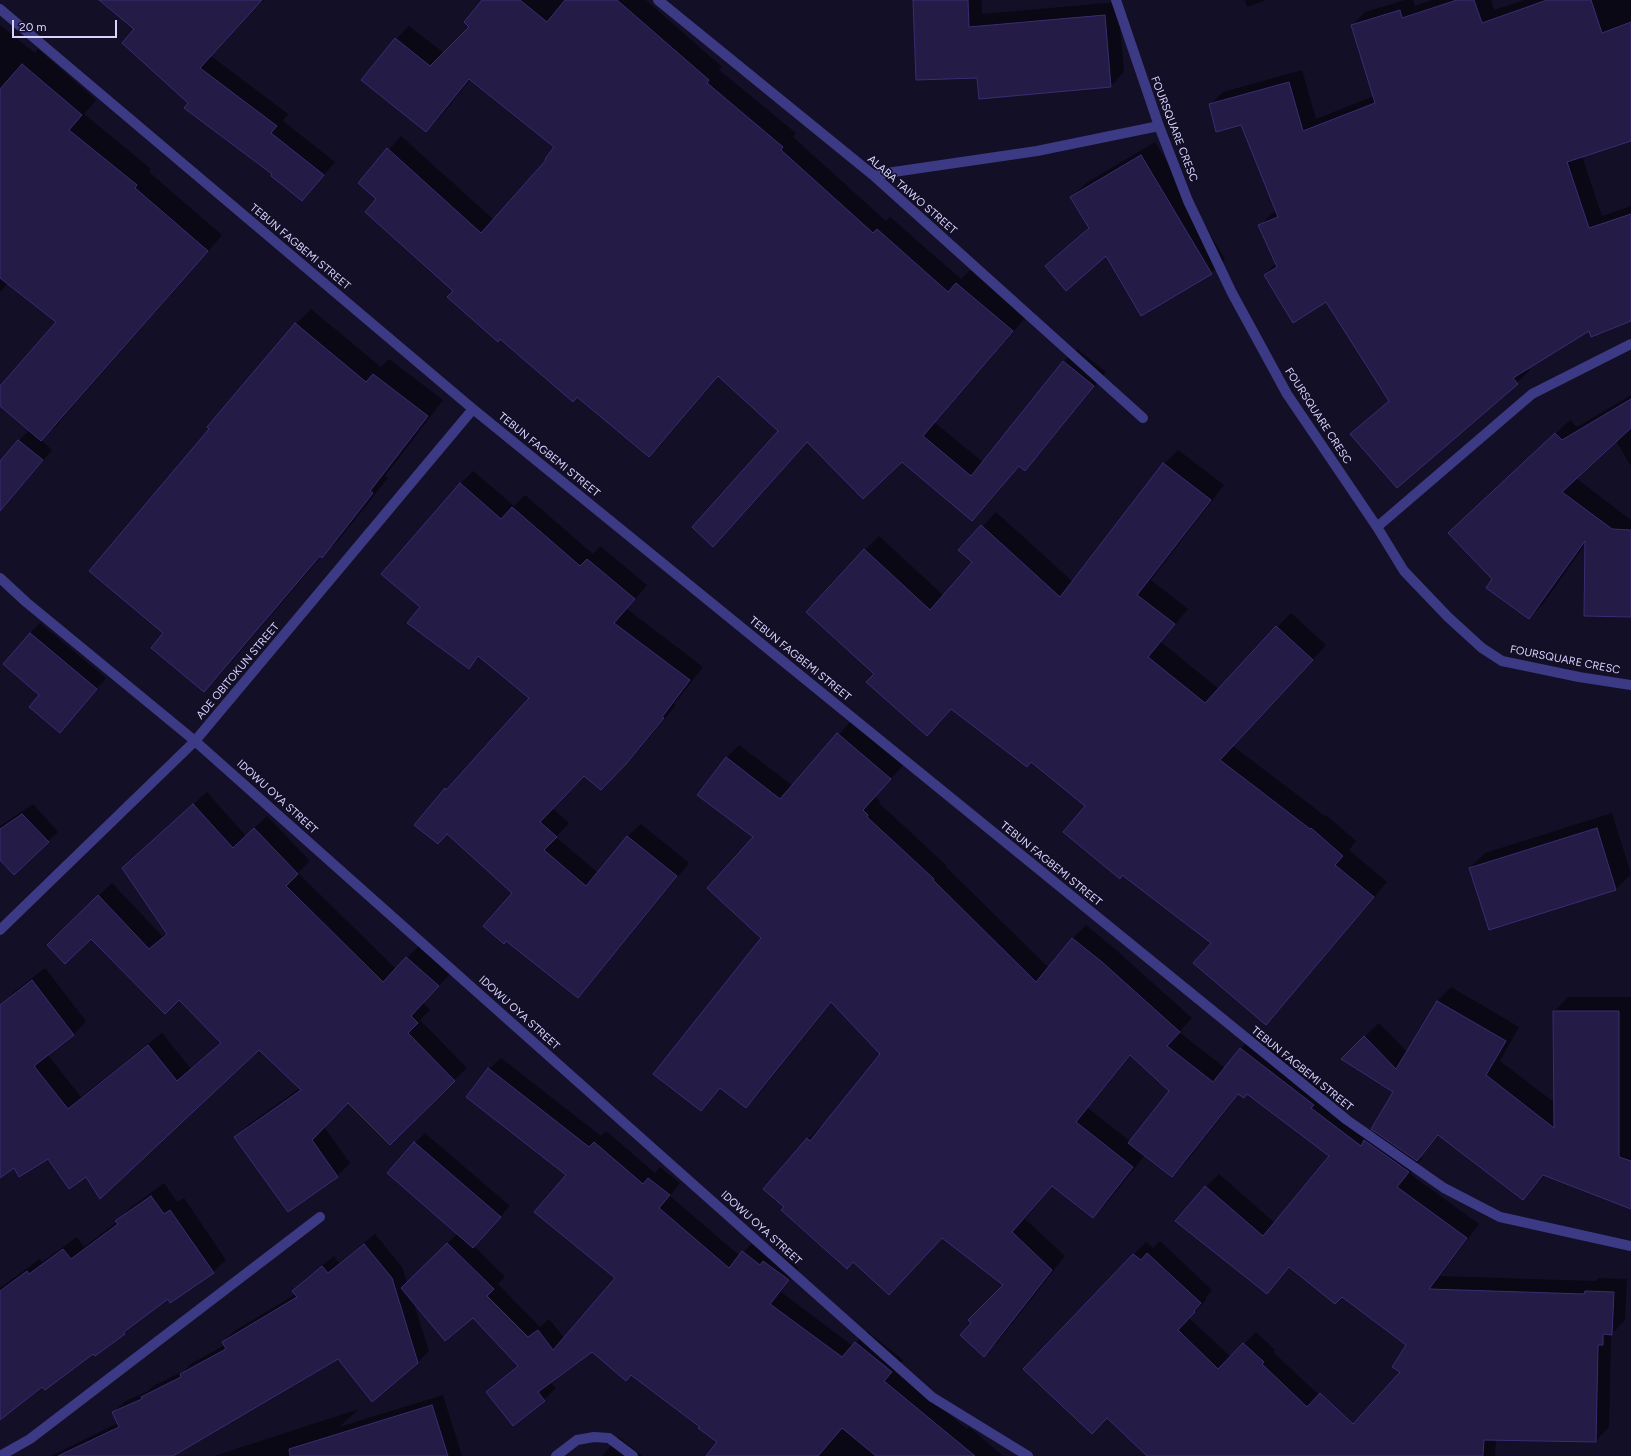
<!DOCTYPE html>
<style>
body{margin:0}
#map{position:relative;width:1631px;height:1456px;overflow:hidden;background:#130f26;font-family:Figtree,sans-serif}
canvas{display:block}
.scale{position:absolute;left:12px;top:20px;width:105px;height:18px;box-sizing:border-box;border:2px solid #d9d4ff;border-top:0;padding-left:5px;font-size:12px;line-height:14px;white-space:nowrap;color:#d9d4ff;-webkit-text-stroke:3px #130f26;paint-order:stroke}
</style>
<div id="map">
<canvas width="1631" height="1456"></canvas>
<div class="scale">20 m</div>
</div>
<script>
const c = document.querySelector('canvas').getContext('2d');
c.lineJoin = 'round';
function fill(path, color) {
  c.fillStyle = color;
  c.fill(path, 'evenodd');
}
function poly(rows) {
  const path = new Path2D();
  for (const r of rows) {
    path.moveTo(r[0], r[1]);
    for (let i = 2; i < r.length; i += 2) path.lineTo(r[i], r[i + 1]);
  }
  return path;
}
function stroke(path, color, width, dash) {
  c.strokeStyle = color;
  c.lineWidth = width;
  c.lineCap = dash ? 'butt' : 'round';
  c.setLineDash(dash || []);
  c.stroke(path);
}
function label(font, color, halo, rows, align = 'center') {
  c.font = font + ' Figtree,sans-serif';
  c.lineWidth = 3;
  c.setLineDash([]);
  c.textBaseline = 'middle';
  c.strokeStyle = halo;
  c.fillStyle = color;
  for (const [text, x, y, turn = 0] of rows) {
    c.save();
    c.translate(x, y);
    c.rotate((+turn || 0) * Math.PI / 180);
    c.textAlign = isNaN(turn) ? turn : align;
    if (halo) c.strokeText(text, 0, 0);
    c.fillText(text, 0, 0);
    c.restore();
  }
}
const shadow = poly([
 [101,0,264,0,252,11,211,56,288,114,283,121,335,162,302,200,190,103,135,29],
 [484,0,646,0,722,67,719,70,796,133,793,137,886,221,890,217,961,279,970,270,1025,318,935,423,983,462,1064,361,1077,349,1106,372,1038,456,1025,469,1020,465,985,507,972,520,902,461,808,441,779,431,719,376,662,443,649,456,454,291,378,199,359,183,401,136,494,220,548,160,555,147,471,79,439,118,426,131,363,80,396,39,409,26,444,53,471,26],
 [914,0,982,0,982,14,1118,2,1124,72,1111,86,980,98,978,77],
 [1245,0,1266,0,1247,7],
 [1405,0,1413,0,1415,6,1432,0,1491,0,1494,10,1525,0,1631,0,1631,140,1582,156,1602,216,1631,206,1631,317,1589,330,1528,368,1530,370,1517,383,1397,486,1351,434,1390,400,1327,301,1265,275,1276,263,1260,226,1272,213,1277,211,1242,123,1210,105,1223,92,1302,70,1316,119,1374,96,1352,25,1365,12],
 [0,25,35,53,38,49,96,100,84,114,151,169,149,172,222,235,57,425,41,440,52,450,0,510,0,462,29,430,0,405,0,387,57,322,8,283,0,292],
 [1155,142,1225,259,1211,273,1106,255,1046,267,1089,227,1072,197,1086,183],
 [311,309,381,367,389,359,443,400,385,476,388,478,337,542,322,556,219,676,204,691,164,633,211,429,296,324],
 [1631,395,1631,466,1616,441,1576,478,1631,520,1631,616,1586,543,1543,604,1529,618,1449,533,1570,420,1577,427],
 [1178,450,1224,485,1151,580,1188,609,1161,642,1219,689,1291,613,1326,645,1233,746,1325,816,1326,815,1356,841,1349,850,1387,882,1280,1009,1266,1023,1212,942,1086,806,1031,762,952,708,927,734,875,674,865,550,879,536,944,596,973,562,960,550,996,512,1073,582,1164,464],
 [473,471,514,506,525,495,593,554,600,546,647,585,627,609,703,667,674,704,676,705,639,750,614,776,584,775,552,808,569,823,556,837,598,873,628,836,641,824,689,863,590,984,577,997,513,893,448,833,416,825,446,789,530,698,480,656,469,667,421,607,460,484],
 [40,623,106,678,60,731,40,694,30,633],
 [851,721,903,765,875,797,880,801,879,803,946,865,945,866,1049,968,1073,938,1086,925,1116,950,1192,1018,1179,1032,1225,1068,1241,1048,1254,1035,1326,1092,1323,1095,1373,1133,1395,1091,1342,1059,1379,1023,1407,1052,1437,1001,1451,987,1519,1027,1500,1061,1555,1103,1554,1012,1568,997,1631,997,1631,1208,1545,1175,1523,1199,1440,1135,1420,1157,1422,1158,1410,1174,1479,1224,1440,1276,1595,1281,1599,1278,1627,1279,1625,1320,1611,1335,1609,1427,1596,1441,1496,1439,1495,1456,1366,1456,1401,1371,1407,1345,1342,1296,1290,1267,1266,1293,1206,1187,1219,1174,1275,1223,1331,1156,1247,1093,1240,1093,1185,1163,1172,1176,1145,1155,1106,1204,1093,1217,1053,1185,1025,1219,1065,1256,997,1343,984,1356,1004,1285,942,1237,889,1294,853,1261,785,1207,808,1139,821,1126,822,1127,881,1054,832,1002,759,1094,746,1107,721,1088,701,1110,763,938,755,837,726,758,739,745,793,786],
 [1131,1055,1171,1091,1131,1142,1088,1108],
 [207,792,246,836,267,816,310,861,298,873,396,969,420,945,451,973,423,1003,430,1010,420,1020,467,1068,454,1080,348,1102,324,1127,350,1163,337,1176,288,1211,235,1137,248,1125,300,1088,259,1049,86,1176,48,1157,14,1166,0,1176,0,1011,2,1005,14,992,45,968,86,1021,74,1034,47,1054,81,1097,162,1033,191,1069,222,1042,179,998,91,937,61,932,112,883,162,936,168,932,137,855],
 [33,804,58,832,48,841,0,859,0,826],
 [1612,813,1631,874,1616,889,1490,929,1470,868,1485,853],
 [501,1058,601,1136,606,1131,655,1173,660,1167,680,1183,670,1196,740,1256,754,1241,775,1250,799,1268,781,1292,853,1346,867,1331,903,1360,895,1369,967,1429,969,1427,1003,1456,708,1456,718,1442,701,1426,632,1374,592,1350,550,1382,556,1388,544,1400,514,1425,487,1392,519,1364,473,1317,413,1301,429,1351,418,1362,372,1400,338,1358,171,1456,51,1456,118,1423,114,1412,124,1402,148,1391,153,1386,184,1371,192,1363,225,1345,223,1342,234,1331,296,1294,293,1291,304,1280,334,1256,339,1263,375,1234,402,1267,407,1283,458,1233,415,1143,425,1133,510,1206,474,1246,505,1277,498,1284,540,1327,549,1319,565,1339,616,1278,567,1175,489,1069],
 [164,1183,177,1202,184,1198,226,1260,213,1272,168,1297,137,1320,125,1333,43,1385,0,1418,0,1288,40,1259,42,1262,77,1237,84,1247,117,1222,117,1221,130,1208],
 [1160,1241,1212,1290,1205,1298,1207,1299,1189,1318,1231,1357,1256,1332,1275,1350,1273,1352,1336,1411,1292,1456,1148,1456,1107,1417,1025,1369,1146,1242,1153,1248],
 [443,1395,462,1456,214,1456,359,1409,339,1427],
 [618,1437,643,1456,602,1456]
]);
const building = poly([
 [99,0,262,0,200,68,277,126,271,133,324,175,302,201,271,176,272,174,184,108,188,103,122,43,134,29,99,0],
 [482,0,520,0,547,22,565,0,617,0,709,80,707,83,783,147,781,150,873,233,877,229,948,292,956,283,1013,331,923,436,971,476,1063,361,1094,386,1025,471,1019,466,972,521,902,462,863,499,807,442,713,547,692,527,778,431,718,376,649,457,577,397,573,402,500,339,498,342,447,297,453,291,365,212,376,199,358,183,387,148,481,233,546,160,545,159,554,147,469,79,426,132,361,80,395,38,430,66,469,27,464,22,482,0],
 [913,0,968,0,969,27,1105,15,1111,87,979,99,977,78,916,80,913,0],
 [1457,0,1474,0,1482,23,1547,0,1591,0,1602,33,1631,22,1631,141,1567,162,1589,228,1631,214,1631,321,1591,337,1589,331,1513,378,1518,384,1397,488,1350,434,1389,401,1326,302,1293,323,1264,275,1277,267,1258,225,1278,217,1241,125,1216,132,1209,104,1289,82,1303,131,1375,103,1351,25,1400,10,1402,18,1457,0],
 [22,64,82,115,69,130,137,185,135,188,208,251,41,441,0,406,0,386,56,322,0,278,0,89,22,64],
 [1141,155,1212,274,1141,316,1106,256,1066,291,1045,266,1089,228,1070,197,1141,155],
 [295,323,366,382,373,374,428,416,370,491,373,493,322,558,320,556,204,692,151,648,163,633,89,571,209,429,207,427,295,323],
 [1631,399,1631,428,1562,492,1612,529,1631,530,1631,617,1584,616,1585,541,1529,619,1486,588,1492,579,1448,533,1555,433,1562,440,1631,399],
 [18,440,43,460,0,511,0,461,18,440],
 [1163,463,1211,500,1137,595,1175,624,1148,657,1205,703,1276,626,1313,660,1220,760,1310,829,1311,828,1343,856,1335,865,1374,897,1266,1025,1193,963,1211,943,1122,875,1120,879,1063,832,1085,806,1031,762,1027,767,951,709,927,736,866,682,874,674,806,612,864,549,930,610,972,562,958,550,981,525,1060,597,1163,463],
 [460,483,501,519,512,507,580,566,587,559,635,599,614,623,690,680,662,717,664,718,626,764,601,790,584,776,540,822,557,837,544,850,586,886,627,836,677,876,578,998,506,941,504,944,483,926,512,893,447,834,438,844,414,825,445,788,446,790,529,698,478,656,469,669,407,623,420,607,381,574,460,483],
 [30,633,97,689,60,733,29,707,39,695,3,664,30,633],
 [837,733,891,779,863,810,868,815,867,817,934,879,933,880,1036,982,1072,938,1102,962,1180,1032,1167,1046,1213,1082,1240,1048,1314,1105,1311,1108,1361,1146,1364,1140,1409,1172,1397,1187,1467,1238,1429,1289,1584,1294,1585,1291,1614,1292,1612,1335,1603,1334,1603,1345,1598,1345,1596,1442,1484,1440,1483,1456,1147,1456,1107,1418,1092,1434,1023,1369,1133,1254,1141,1260,1147,1253,1201,1303,1194,1311,1195,1312,1178,1330,1218,1369,1243,1343,1264,1362,1262,1364,1307,1407,1320,1393,1353,1424,1400,1372,1392,1367,1406,1345,1342,1297,1335,1304,1289,1267,1267,1294,1175,1221,1205,1186,1263,1236,1329,1156,1247,1094,1244,1098,1238,1094,1172,1177,1128,1143,1169,1091,1130,1055,1076,1122,1133,1167,1093,1218,1052,1186,1012,1232,1052,1270,984,1357,960,1335,971,1323,968,1320,1003,1285,942,1238,889,1295,853,1262,847,1269,781,1210,784,1207,763,1189,807,1138,810,1141,880,1054,831,1002,746,1108,720,1088,701,1111,653,1074,761,938,707,888,753,837,697,795,726,757,780,799,837,733],
 [193,804,233,848,254,828,298,874,286,886,383,982,406,957,439,986,411,1016,418,1023,408,1033,455,1081,390,1145,348,1103,312,1140,338,1177,288,1212,234,1137,301,1090,259,1050,100,1199,86,1177,69,1189,48,1159,19,1177,14,1168,0,1178,0,1005,32,980,74,1035,34,1066,68,1109,148,1045,177,1081,221,1043,179,1000,165,1014,91,939,65,964,47,945,98,895,149,949,167,934,122,868,193,804],
 [22,814,49,842,14,875,0,860,0,829,22,814],
 [1597,828,1616,890,1489,930,1469,868,1597,828],
 [1437,1001,1506,1041,1486,1075,1554,1128,1553,1011,1619,1011,1619,1157,1631,1161,1631,1209,1543,1175,1523,1200,1438,1135,1417,1161,1371,1129,1393,1092,1341,1059,1364,1036,1396,1069,1437,1001],
 [488,1068,589,1147,594,1142,643,1184,648,1178,670,1195,659,1208,729,1268,742,1251,760,1265,763,1261,789,1280,770,1304,842,1357,855,1342,892,1372,884,1381,975,1456,876,1456,842,1428,818,1456,706,1456,717,1442,698,1428,700,1427,631,1375,626,1381,592,1352,538,1392,545,1401,513,1426,486,1392,518,1366,473,1318,445,1341,401,1288,447,1243,494,1289,487,1296,528,1337,538,1330,553,1350,615,1278,534,1212,566,1175,466,1097,488,1068],
 [414,1142,501,1217,473,1248,387,1173,414,1142],
 [151,1196,164,1214,170,1210,214,1273,170,1303,168,1299,124,1332,125,1334,95,1356,93,1354,45,1390,42,1387,0,1420,0,1291,27,1271,29,1274,63,1249,71,1259,118,1224,115,1221,151,1196],
 [364,1244,392,1278,418,1363,372,1402,338,1359,173,1456,58,1456,119,1427,112,1412,142,1399,141,1397,181,1377,180,1374,226,1349,222,1342,297,1297,292,1291,322,1266,328,1273,364,1244],
 [432,1405,448,1456,290,1456,289,1449,432,1405]
]);
const street = poly([
 [658,0,873,175,1143,418],
 [1116,0,1159,126,1188,201,1232,293,1287,394,1377,527,1404,571,1448,617,1482,648,1502,661,1579,677,1631,685],
 [0,9,473,409,1347,1120,1444,1188,1500,1217,1631,1246],
 [873,175,1037,151,1159,126],
 [1377,527,1532,394,1631,344],
 [0,578,26,602,195,741,932,1397,1028,1456],
 [0,930,195,741,473,409],
 [0,1456,30,1439,320,1217],
 [556,1456,577,1440,594,1437,609,1438,633,1456]
]);
const streetNames = [
 ["FOURSQUARE CRESC",1174,129,69],
 ["ALABA TAIWO STREET",912,195,41],
 ["TEBUN FAGBEMI STREET",300,247,40],
 ["FOURSQUARE CRESC",1318,416,57],
 ["TEBUN FAGBEMI STREET",549,455,39],
 ["TEBUN FAGBEMI STREET",800,659,39],
 ["FOURSQUARE CRESC",1565,660,11],
 ["ADE OBITOKUN STREET",238,671,-50],
 ["IDOWU OYA STREET",277,797,42],
 ["TEBUN FAGBEMI STREET",1051,864,39],
 ["IDOWU OYA STREET",519,1013,42],
 ["TEBUN FAGBEMI STREET",1302,1069,39],
 ["IDOWU OYA STREET",761,1228,42]
];
fill(shadow, '#0007');
fill(building, '#241b47');
stroke(building, '#3b2d73', 1);
stroke(street, '#3d3a85', 10);
label('11px', '#d9d4ff', '#130f26', streetNames);
</script>
